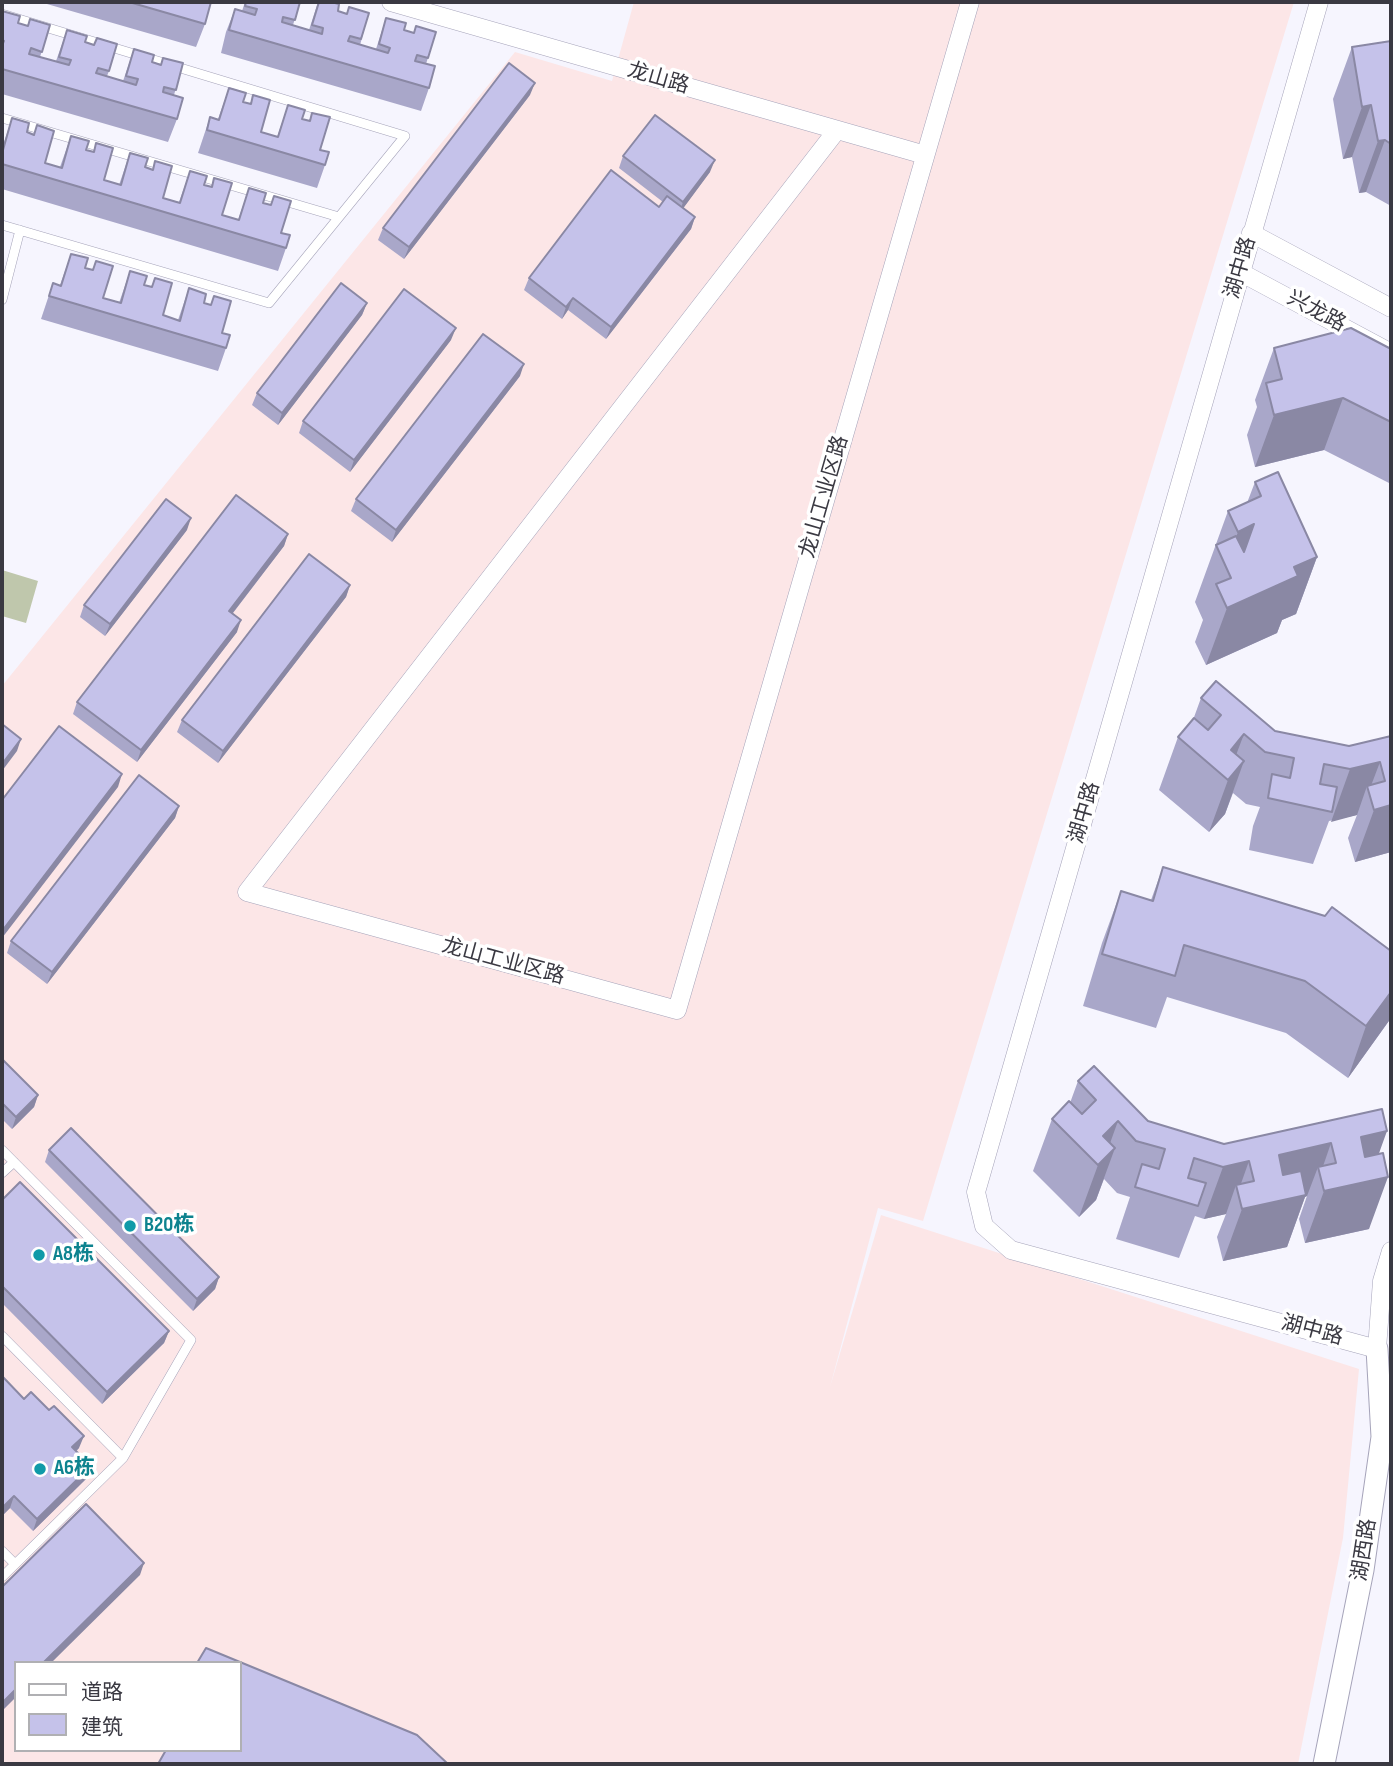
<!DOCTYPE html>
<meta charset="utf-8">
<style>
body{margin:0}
#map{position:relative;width:1393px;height:1766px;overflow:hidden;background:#f6f5fe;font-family:"Sofia Sans Condensed","Noto Sans SC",sans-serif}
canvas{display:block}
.frame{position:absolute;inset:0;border:4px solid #3a3942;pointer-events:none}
.legend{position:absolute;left:14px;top:1661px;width:228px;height:91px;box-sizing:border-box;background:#fff;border:2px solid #b0b0b3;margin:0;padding:9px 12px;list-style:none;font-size:21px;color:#3a3942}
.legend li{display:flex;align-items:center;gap:14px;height:35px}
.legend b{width:35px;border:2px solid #b0b0b3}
</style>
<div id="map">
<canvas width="1393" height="1766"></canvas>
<div class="frame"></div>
<ul class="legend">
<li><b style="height:9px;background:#fff"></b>道路</li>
<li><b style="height:19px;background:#c5c2ea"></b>建筑</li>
</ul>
</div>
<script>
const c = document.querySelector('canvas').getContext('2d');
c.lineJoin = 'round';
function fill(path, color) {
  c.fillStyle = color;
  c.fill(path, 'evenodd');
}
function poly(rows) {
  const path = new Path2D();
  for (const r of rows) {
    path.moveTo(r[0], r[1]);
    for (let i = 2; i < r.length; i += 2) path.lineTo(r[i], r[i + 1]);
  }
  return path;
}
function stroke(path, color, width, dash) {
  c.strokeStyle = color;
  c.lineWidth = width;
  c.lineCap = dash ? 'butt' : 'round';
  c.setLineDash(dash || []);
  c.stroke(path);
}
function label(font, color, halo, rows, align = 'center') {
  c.font = font + ' "Sofia Sans Condensed","Noto Sans SC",sans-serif';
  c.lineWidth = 7;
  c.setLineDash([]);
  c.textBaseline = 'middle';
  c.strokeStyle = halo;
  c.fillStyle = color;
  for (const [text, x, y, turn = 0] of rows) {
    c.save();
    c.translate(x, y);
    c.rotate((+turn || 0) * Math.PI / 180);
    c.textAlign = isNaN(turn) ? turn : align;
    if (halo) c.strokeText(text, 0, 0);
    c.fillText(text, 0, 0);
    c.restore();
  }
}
const industrial = poly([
 [634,2,1294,2,923,1221,878,1208,830,1387,881,1215,1359,1369,1343,1538,1298,1764,2,1764,2,686,515,52,612,81],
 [16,1663,240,1663,240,1750,16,1750]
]);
const green = poly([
 [2,570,38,581,26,623,2,616]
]);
const service = poly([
 [2,14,405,136,269,303,2,225],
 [2,118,339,217],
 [2,300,20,230],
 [2,1150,191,1340,123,1458,2,1577],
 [2,1173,14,1162],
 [2,1336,123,1458],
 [2,1551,15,1564]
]);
const minor = poly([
 [391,2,925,155],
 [1319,2,976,1192,984,1226,1011,1250,1377,1349,1382,1281,1391,1251],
 [837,130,247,892,677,1010,970,2],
 [1251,233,1391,308],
 [1240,272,1391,353]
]);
const tertiary = poly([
 [1324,1764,1363,1570,1382,1437,1377,1349]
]);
const wall = poly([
 [40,2,211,2,205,24,196,47],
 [245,2,300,2,293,25,309,30,318,2,338,11,346,14,349,7,369,13,360,45,376,49,386,18,404,30,413,33,436,32,426,64,429,88,421,111,221,53,226,32,235,9,242,11],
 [2,11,18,23,27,26,30,19,50,25,40,57,56,61,67,30,85,42,109,71,107,76,123,81,134,49,152,62,161,64,163,58,183,63,174,95,177,119,168,142,2,94],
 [1391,41,1391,206,1366,192,1359,193,1352,157,1343,159,1333,99,1352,47],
 [229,88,243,102,261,132,277,137,288,105,302,119,320,150,325,165,317,188,198,153,210,117,218,119],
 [530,95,404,259,378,240,383,228],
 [12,118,27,132,34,134,37,125,45,163,60,167,71,136,86,150,104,180,119,185,130,153,145,167,163,198,179,202,190,171,204,185,222,215,238,220,249,188,263,203,281,233,286,248,278,271,2,189,2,148],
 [623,156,710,172,683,208,695,217,691,229,606,339,568,310,562,319,524,290,529,278,659,207,663,202,619,168],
 [71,254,85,268,103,298,119,303,130,271,144,285,163,315,178,320,189,288,204,303,211,305,214,296,222,333,226,348,218,371,41,319,53,283,60,285],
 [367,303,362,315,278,425,252,405,257,393],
 [451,340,350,472,299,433,303,421],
 [1274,348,1391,349,1391,484,1324,450,1255,467,1247,435,1257,407,1255,400],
 [520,376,392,542,351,511,356,499],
 [1255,482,1317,557,1296,614,1282,620,1277,633,1206,665,1195,642,1203,620,1195,602,1228,511,1247,503],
 [187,530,105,636,80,617,84,605],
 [288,534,284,546,233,613,237,632,137,762,73,714,77,702],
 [350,585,346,597,218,763,177,732,182,720],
 [1201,698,1275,731,1349,746,1391,736,1391,852,1355,862,1348,838,1357,815,1329,821,1313,864,1249,850,1253,826,1260,807,1246,804,1233,793,1225,814,1209,832,1159,790,1178,737,1193,720],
 [179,806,175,818,47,984,7,953,11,941],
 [1163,867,1391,951,1391,1018,1348,1078,1286,1033,1167,997,1156,1028,1083,1006,1102,943,1121,891,1151,900],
 [2,1059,38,1095,34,1107,12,1129,2,1119],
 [1078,1081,1148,1121,1224,1144,1382,1109,1379,1154,1369,1229,1305,1243,1299,1219,1307,1196,1305,1197,1287,1247,1223,1261,1217,1237,1226,1214,1204,1219,1195,1216,1179,1258,1116,1239,1130,1197,1117,1193,1104,1179,1096,1200,1079,1217,1033,1171,1052,1119,1070,1103],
 [49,1150,219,1277,215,1289,193,1311,45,1162],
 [2,1200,169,1331,164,1343,102,1404,2,1303],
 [2,1376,24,1399,79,1448,76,1451,87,1478,33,1531,10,1508,2,1516]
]);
const shadedWall = poly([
 [535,83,530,95,404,259,409,247],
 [1371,105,1352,157,1343,159,1362,107],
 [1385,140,1366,192,1359,193,1378,141],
 [715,160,710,172,679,214,683,202],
 [695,217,691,229,606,339,611,327],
 [573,298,568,310,562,319,566,307],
 [367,303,362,315,278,425,282,413],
 [456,328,451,340,350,472,354,460],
 [524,364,520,376,392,542,396,530],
 [1343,398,1324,450,1255,467,1274,415],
 [191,518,187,530,105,636,110,624],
 [1254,524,1233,582,1225,566,1238,532],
 [288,534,284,546,225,623,229,611],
 [1317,557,1296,614,1282,620,1277,633,1206,665,1227,608,1294,567],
 [350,585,346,597,218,763,223,751],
 [241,620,237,632,137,762,141,750],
 [1244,734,1227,779,1231,750],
 [21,739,17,751,2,771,2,764],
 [1244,761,1225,814,1209,832,1228,780],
 [1380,762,1369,791,1367,786,1357,815,1331,822,1350,769],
 [122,774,118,787,2,938,2,931],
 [1391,801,1391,852,1355,862,1374,810],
 [179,806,175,818,47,984,52,972],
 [1391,992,1391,1018,1348,1078,1366,1026],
 [38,1095,34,1107,12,1129,16,1117],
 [1118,1121,1104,1160,1115,1148,1096,1200,1079,1217,1098,1165,1103,1136],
 [1387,1131,1369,1181,1388,1177,1369,1229,1305,1243,1324,1191,1361,1137],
 [1331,1143,1320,1175,1318,1167,1307,1196,1305,1197,1287,1247,1223,1261,1242,1209,1279,1155],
 [1249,1161,1238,1192,1236,1185,1226,1214,1204,1219,1223,1167],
 [219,1277,215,1289,193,1311,197,1299],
 [169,1331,164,1343,102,1404,107,1392],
 [84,1436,79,1448,68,1459,72,1447],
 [91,1466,87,1478,33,1531,37,1519],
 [14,1496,10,1508,2,1516,4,1506],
 [144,1563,140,1575,51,1663,43,1663],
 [16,1689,16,1697,2,1711,2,1703]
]);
const building = poly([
 [129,2,211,2,205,24,129,2],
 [246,2,300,2,295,20,283,17,282,22,322,34,323,28,312,25,319,2,331,2,339,4,338,11,347,14,349,7,369,13,361,39,350,36,348,41,388,53,390,48,379,44,386,18,406,23,404,30,414,33,416,26,436,32,428,58,417,55,415,61,435,66,429,88,229,30,235,9,255,15,257,9,245,6,246,2],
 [2,11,20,16,18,23,28,26,30,19,50,25,42,52,31,48,29,54,69,65,71,60,59,57,67,30,87,36,85,42,94,45,97,38,117,44,109,71,98,68,96,73,136,85,138,79,126,76,134,49,154,55,152,62,161,65,163,58,183,63,176,90,164,87,163,92,183,98,177,119,2,69,2,46,4,41,2,40,2,11],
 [1391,41,1391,144,1385,140,1378,141,1371,105,1362,107,1352,47,1391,41],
 [509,63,535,83,409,247,383,228,509,63],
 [229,88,246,93,243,102,251,104,253,95,270,100,261,132,278,137,288,105,305,110,302,119,310,121,312,113,330,117,320,150,329,152,325,165,207,130,210,117,219,120,229,88],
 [655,115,715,160,683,202,623,156,655,115],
 [12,118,29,123,27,132,34,135,37,125,54,131,45,163,62,168,71,136,89,141,86,150,94,152,96,143,113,148,104,180,121,185,130,153,148,158,145,167,153,170,155,161,172,166,163,198,180,203,190,171,207,176,204,185,212,187,214,178,232,183,222,215,239,220,249,188,266,193,263,203,271,205,274,196,291,201,281,233,290,235,286,248,2,164,2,150,3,150,12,118],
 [611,170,659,207,667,196,695,217,611,327,573,298,566,307,529,278,611,170],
 [71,254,88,258,85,268,93,270,96,261,113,266,103,298,121,303,130,271,147,276,144,285,152,287,155,278,172,283,163,315,180,321,189,288,206,294,204,303,211,305,214,296,231,301,222,333,230,335,226,348,49,296,53,283,61,286,71,254],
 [341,283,367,303,282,413,257,393,341,283],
 [404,289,456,328,354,460,303,421,404,289],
 [1351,328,1391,349,1391,422,1343,398,1274,415,1266,383,1282,379,1274,348,1351,328],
 [483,334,524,364,396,530,356,499,483,334],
 [1278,472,1317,557,1294,567,1298,576,1227,608,1216,584,1231,578,1216,545,1236,536,1244,552,1254,524,1238,532,1228,511,1261,496,1255,482,1278,472],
 [236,495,288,534,229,611,241,620,141,750,77,702,236,495],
 [166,499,191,518,110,624,84,605,166,499],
 [309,554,350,585,223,751,182,720,309,554],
 [1216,681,1275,731,1349,746,1391,736,1391,805,1374,810,1367,786,1385,781,1380,762,1350,769,1324,764,1320,784,1337,787,1332,812,1268,798,1272,774,1290,778,1294,758,1265,752,1244,734,1231,750,1244,761,1228,780,1178,737,1194,718,1208,730,1221,715,1201,698,1216,681],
 [2,724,21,739,2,764,2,724],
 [59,726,122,774,2,931,2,800,59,726],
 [139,775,179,806,52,972,11,941,139,775],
 [1163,867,1325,916,1332,907,1391,951,1391,992,1366,1026,1305,981,1184,945,1175,976,1102,954,1121,891,1153,901,1163,867],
 [2,1059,38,1095,16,1117,2,1103,2,1059],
 [1094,1066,1148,1121,1224,1144,1382,1109,1387,1131,1361,1137,1365,1157,1383,1153,1388,1177,1324,1191,1318,1167,1336,1163,1331,1143,1279,1155,1283,1175,1301,1171,1306,1195,1242,1209,1236,1185,1254,1181,1249,1161,1223,1167,1194,1158,1188,1178,1206,1183,1198,1206,1135,1187,1142,1164,1159,1169,1165,1149,1136,1141,1118,1121,1103,1136,1115,1148,1098,1165,1052,1119,1069,1101,1082,1114,1096,1100,1078,1081,1094,1066],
 [71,1128,219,1277,197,1299,49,1150,71,1128],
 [20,1182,169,1331,107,1392,2,1286,2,1200,20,1182],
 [2,1376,24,1399,31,1392,49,1410,54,1406,84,1436,72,1447,91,1466,37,1519,14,1496,4,1506,2,1504,2,1376],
 [86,1504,144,1563,43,1663,16,1663,16,1689,2,1703,2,1587,86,1504],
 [206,1648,417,1735,448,1764,158,1764,166,1750,240,1750,240,1663,197,1663,206,1648]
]);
const markers = [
 [130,1226,7,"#0f9aa8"],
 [39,1255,7,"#0f9aa8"],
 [40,1469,7,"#0f9aa8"]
];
const streetNames = [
 ["龙山路",658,79,16],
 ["湖中路",1241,268,-74],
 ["兴龙路",1316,312,28],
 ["龙山工业区路",825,497,-74],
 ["湖中路",1085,813,-74],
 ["龙山工业区路",503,962,15],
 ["湖中路",1312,1331,15],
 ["湖西路",1365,1550,-81]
];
const cultureNames = [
 ["B20栋",144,1226],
 ["A8栋",53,1255],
 ["A6栋",54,1469]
];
fill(industrial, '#fce6e7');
fill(green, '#bfc7ac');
stroke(service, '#a6a4ba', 10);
stroke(minor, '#a6a4ba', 19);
stroke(tertiary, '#a6a4ba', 23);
stroke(service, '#fff', 9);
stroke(minor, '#fff', 18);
stroke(tertiary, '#fff', 21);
fill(wall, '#a9a7c9');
fill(shadedWall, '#8a88a4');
fill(building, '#c5c2ea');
stroke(building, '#8a88a4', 2);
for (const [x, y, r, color] of markers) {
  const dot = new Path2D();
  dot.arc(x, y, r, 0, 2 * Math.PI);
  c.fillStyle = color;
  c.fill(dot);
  stroke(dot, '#fff', 2.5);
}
label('21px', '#3a3942', '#fff', streetNames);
label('bold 21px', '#0d838f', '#fff', cultureNames, 'left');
</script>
